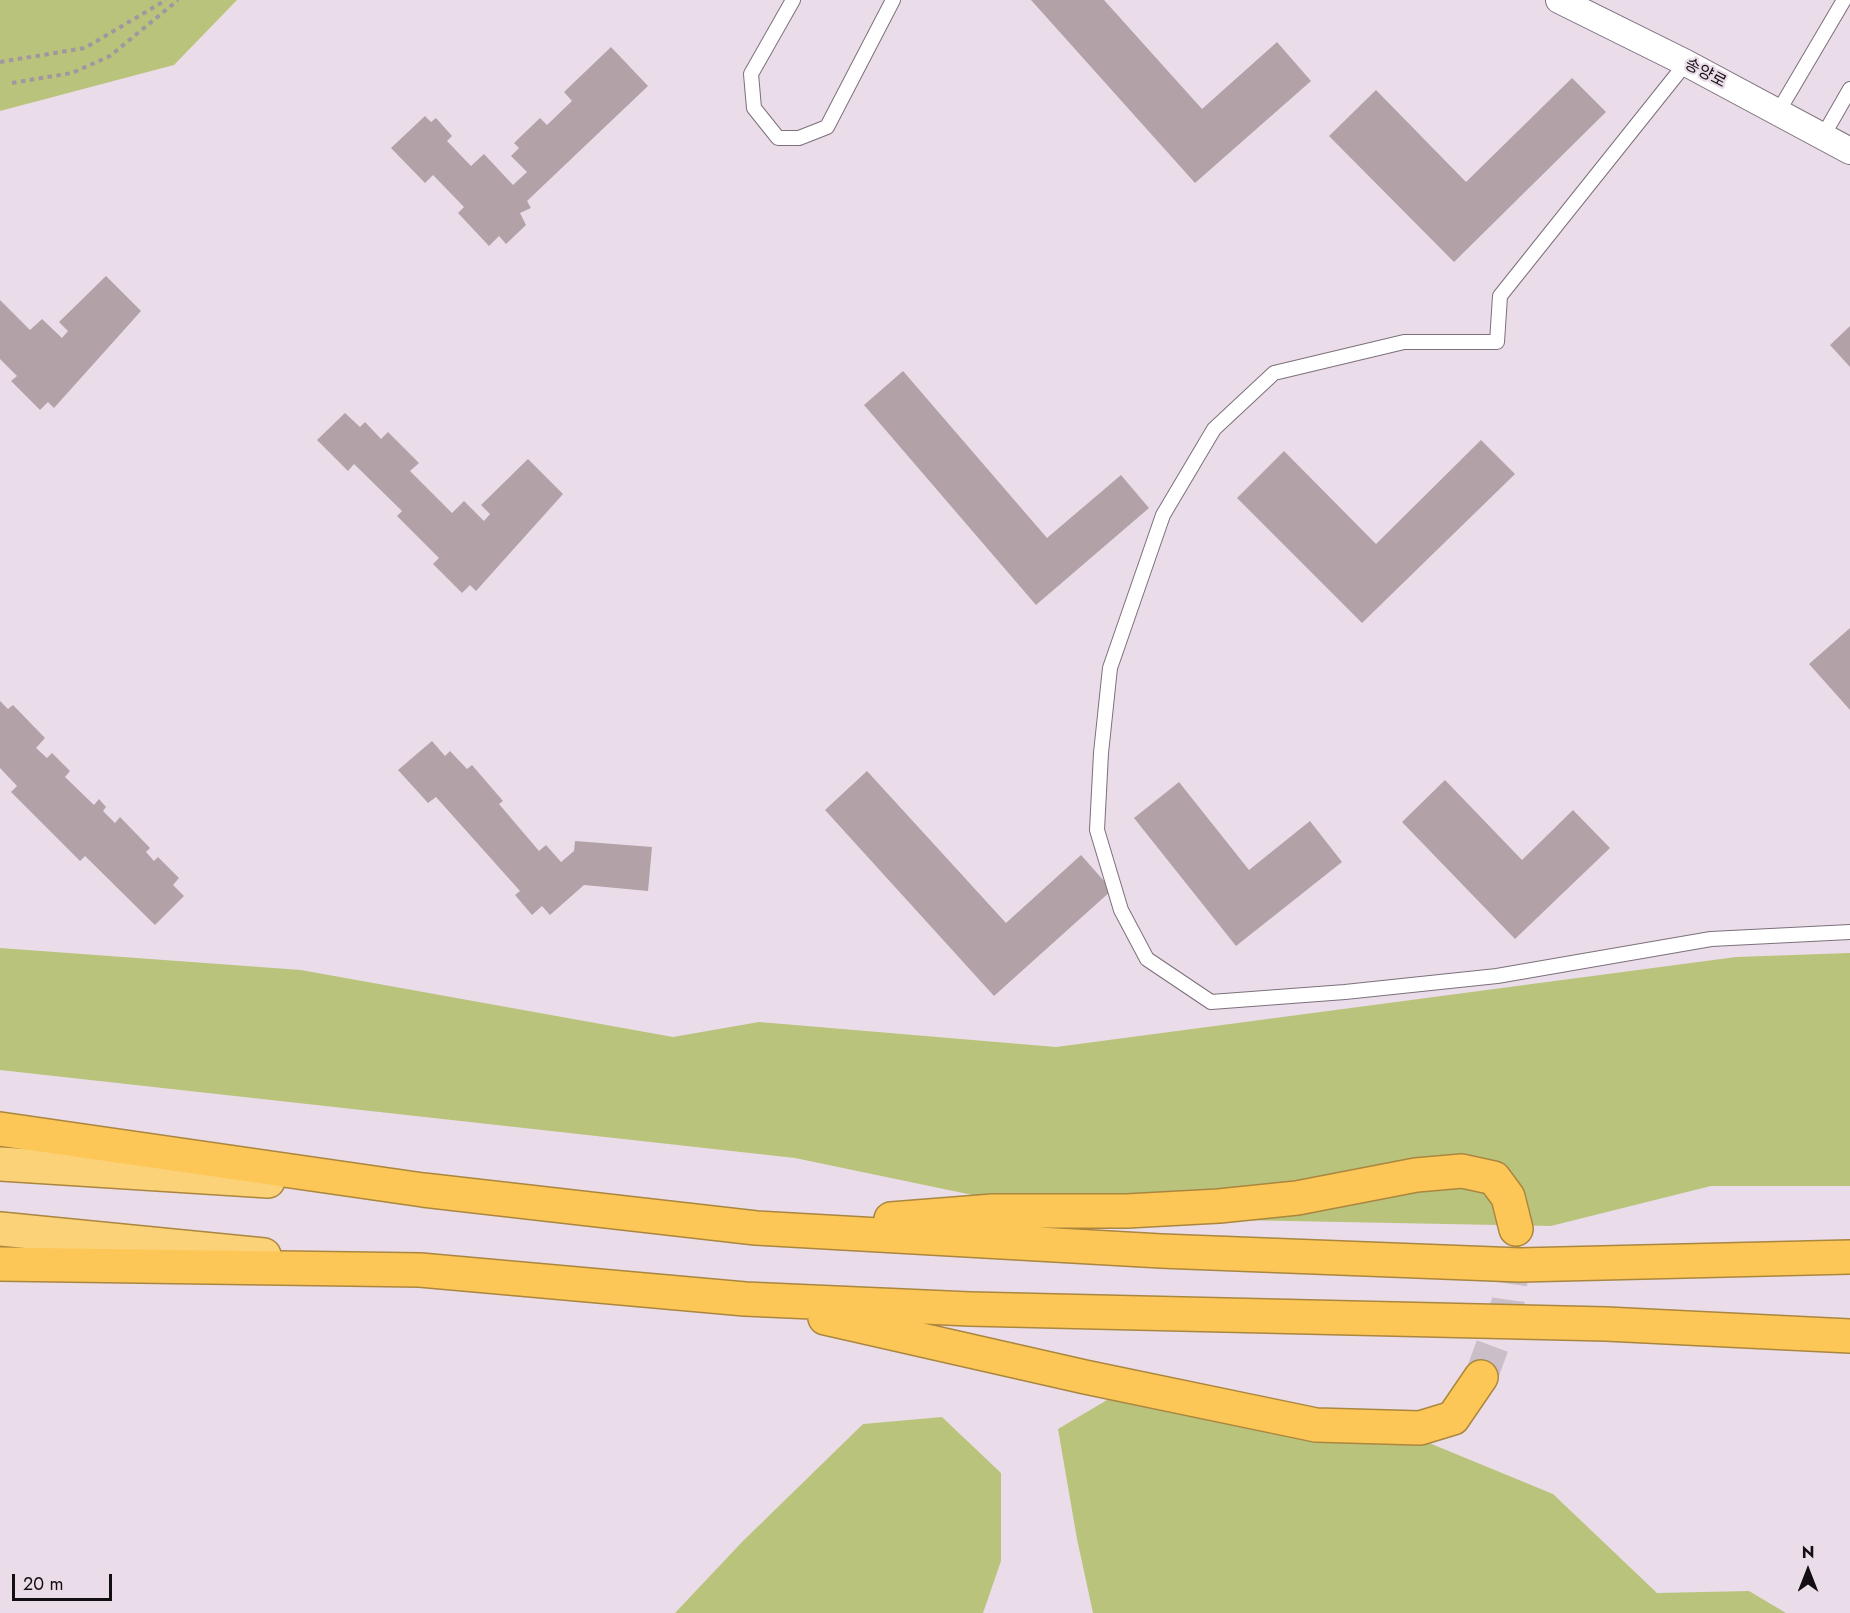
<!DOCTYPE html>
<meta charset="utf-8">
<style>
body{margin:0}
#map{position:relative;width:1850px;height:1613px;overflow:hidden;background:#eadde9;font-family:Jost,sans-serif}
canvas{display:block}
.north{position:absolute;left:1778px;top:1541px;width:60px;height:60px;-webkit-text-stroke:4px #eadde9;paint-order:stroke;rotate:0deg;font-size:16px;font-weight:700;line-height:24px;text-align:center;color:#120e12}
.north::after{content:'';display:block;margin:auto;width:21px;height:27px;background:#120e12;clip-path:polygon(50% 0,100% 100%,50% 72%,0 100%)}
.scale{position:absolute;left:12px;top:1574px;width:100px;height:27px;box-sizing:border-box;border:3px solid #120e12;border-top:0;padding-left:8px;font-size:18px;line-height:21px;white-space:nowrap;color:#120e12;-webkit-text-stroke:4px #eadde9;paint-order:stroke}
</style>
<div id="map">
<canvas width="1850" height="1613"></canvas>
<div class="north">N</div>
<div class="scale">20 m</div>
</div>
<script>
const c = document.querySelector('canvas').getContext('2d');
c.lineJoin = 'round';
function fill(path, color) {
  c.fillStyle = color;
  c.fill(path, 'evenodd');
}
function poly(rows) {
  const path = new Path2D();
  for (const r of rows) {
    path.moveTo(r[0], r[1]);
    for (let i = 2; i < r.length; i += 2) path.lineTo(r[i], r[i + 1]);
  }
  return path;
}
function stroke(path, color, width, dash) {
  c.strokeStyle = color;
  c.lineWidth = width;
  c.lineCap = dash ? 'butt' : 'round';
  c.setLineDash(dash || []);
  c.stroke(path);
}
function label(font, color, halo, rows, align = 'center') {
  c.font = font + ' Jost,"Noto Sans KR",sans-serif';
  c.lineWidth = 4.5;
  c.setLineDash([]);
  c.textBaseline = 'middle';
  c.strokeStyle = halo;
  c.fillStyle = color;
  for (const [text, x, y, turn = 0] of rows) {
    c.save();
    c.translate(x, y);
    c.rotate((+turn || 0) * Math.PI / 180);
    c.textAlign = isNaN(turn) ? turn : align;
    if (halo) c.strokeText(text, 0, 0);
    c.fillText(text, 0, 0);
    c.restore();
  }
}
const green = poly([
 [0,0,237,0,174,65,0,111],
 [0,948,301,970,673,1037,759,1022,1056,1047,1736,957,1850,953,1850,1186,1711,1186,1551,1226,1078,1217,795,1158,0,1070],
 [1107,1400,1235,1400,1417,1438,1553,1494,1657,1593,1749,1591,1786,1613,1093,1613,1077,1539,1058,1429],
 [942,1417,1001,1473,1001,1561,983,1613,675,1613,742,1542,863,1424]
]);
const building = poly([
 [1031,0,1104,0,1202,109,1277,42,1311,81,1195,183],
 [611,47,648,86,527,201,531,208,520,213,526,225,506,244,499,236,489,246,458,213,464,207,433,175,425,183,391,148,425,116,431,122,436,118,452,136,447,141,471,166,484,154,513,185,527,172,511,156,519,148,514,143,540,118,547,125,572,101,564,92],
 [1572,78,1606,112,1454,262,1329,136,1376,90,1466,182],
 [106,276,141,311,54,408,48,402,40,410,11,381,17,376,0,359,0,300,30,330,42,319,62,338,68,331,59,322],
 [1850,326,1850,367,1830,345],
 [903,371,1047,538,1121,475,1149,508,1036,605,864,405],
 [345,413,360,427,365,422,381,439,388,432,419,463,410,471,452,513,464,501,484,521,490,514,481,505,528,459,563,494,476,591,470,585,462,593,433,564,439,558,397,516,402,511,354,464,348,471,317,440],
 [1481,440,1515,474,1362,623,1237,498,1284,451,1376,544],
 [1850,628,1850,710,1809,664],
 [0,701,8,709,13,705,45,738,36,748,47,758,52,753,70,771,65,777,94,805,99,799,106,807,103,811,115,823,120,817,150,848,146,852,154,861,158,857,179,878,173,885,184,896,155,925,85,856,80,861,11,792,17,786,0,768],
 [432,741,445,756,450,751,467,769,472,765,503,801,499,804,539,851,546,845,561,862,574,851,575,841,652,847,648,891,584,885,550,915,542,906,532,915,515,895,520,891,436,797,428,803,398,770],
 [867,771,1006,923,1081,855,1112,890,994,996,825,810],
 [1445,780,1522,860,1573,810,1610,848,1515,939,1402,822],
 [1179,782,1249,870,1310,821,1342,862,1236,946,1134,818]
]);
const motorwayTunnel = poly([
 [1481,1377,1508,1303,1517,1239,1516,1229]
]);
const path = poly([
 [0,62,85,48,166,0],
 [12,83,72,73,110,56,178,0]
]);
const service = poly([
 [793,0,751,74,754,108,778,138,799,138,827,127,893,0],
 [1686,63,1500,296,1497,342,1404,342,1274,373,1214,429,1163,515,1110,668,1101,753,1097,830,1121,910,1147,959,1211,1002,1345,992,1497,976,1711,939,1850,932],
 [1778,112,1844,0],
 [1823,136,1850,89]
]);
const minor = poly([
 [1559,0,1686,63,1850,151]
]);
const trunk = poly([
 [0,1164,268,1181],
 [0,1229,264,1255]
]);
const motorway = poly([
 [0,1129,423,1190,756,1228,1161,1251,1520,1265,1850,1257],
 [891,1219,993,1211,1127,1211,1219,1206,1297,1198,1416,1175,1462,1171,1494,1178,1508,1197,1516,1229],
 [0,1264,420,1270,745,1299,970,1309,1606,1324,1850,1336],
 [825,1318,1085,1377,1316,1425,1420,1428,1453,1418,1481,1377]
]);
const streetNames = [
 ["송양로",1705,74,28]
];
fill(green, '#bac37c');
fill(building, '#b2a1a7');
stroke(motorwayTunnel, '#cabec9', 33, [33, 16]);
stroke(service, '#7b707b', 16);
stroke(minor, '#7b707b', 28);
stroke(trunk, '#aa863f', 36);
stroke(motorway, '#aa863f', 36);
stroke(path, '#a197a0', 4, [4.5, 4.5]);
stroke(service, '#fff', 14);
stroke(minor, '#fff', 26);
stroke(trunk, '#fcd278', 33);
stroke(motorway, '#fcc757', 33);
label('16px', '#120e12', '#eadde9', streetNames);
</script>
